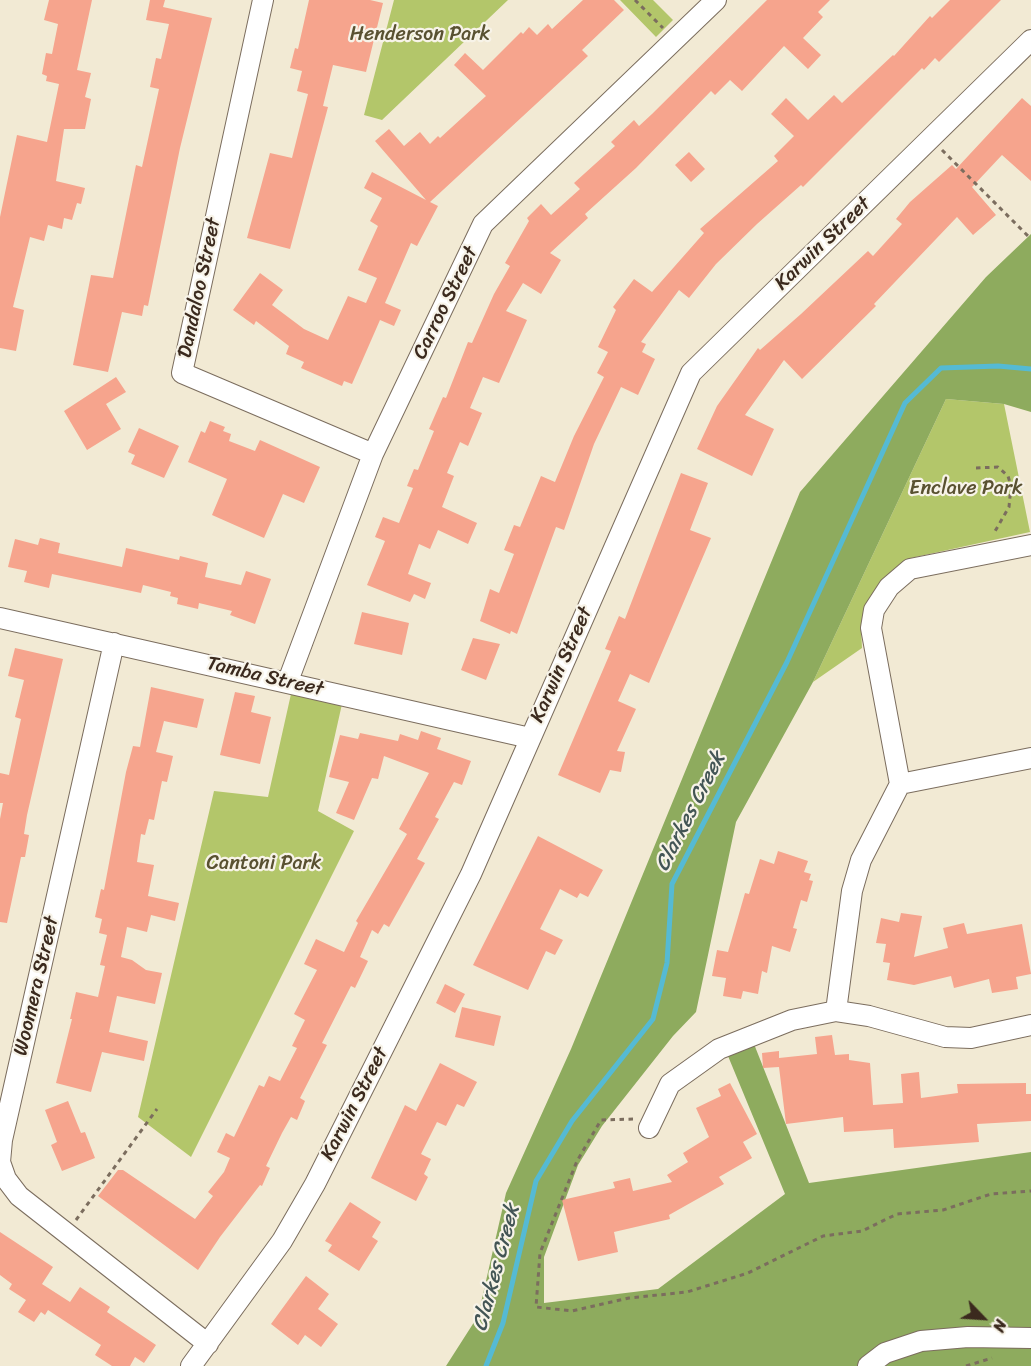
<!DOCTYPE html>
<style>
body{margin:0}
#map{position:relative;width:1031px;height:1366px;overflow:hidden;background:#f2ead4;font-family:Sriracha,sans-serif}
canvas{display:block}
.north{position:absolute;left:953px;top:1288px;width:60px;height:60px;-webkit-text-stroke:4px #f7f3e8;paint-order:stroke;rotate:115deg;font-size:16px;font-weight:700;line-height:24px;text-align:center;color:#3b2a1e}
.north::after{content:'';display:block;margin:auto;width:21px;height:27px;background:#3b2a1e;clip-path:polygon(50% 0,100% 100%,50% 72%,0 100%)}
</style>
<div id="map">
<canvas width="1031" height="1366"></canvas>
<div class="north">N</div>
</div>
<script>
const c = document.querySelector('canvas').getContext('2d');
c.lineJoin = 'round';
function fill(path, color) {
  c.fillStyle = color;
  c.fill(path, 'evenodd');
}
function poly(rows) {
  const path = new Path2D();
  for (const r of rows) {
    path.moveTo(r[0], r[1]);
    for (let i = 2; i < r.length; i += 2) path.lineTo(r[i], r[i + 1]);
  }
  return path;
}
function stroke(path, color, width, dash) {
  c.strokeStyle = color;
  c.lineWidth = width;
  c.lineCap = dash ? 'butt' : 'round';
  c.setLineDash(dash || []);
  c.stroke(path);
}
function label(font, color, halo, rows, align = 'center') {
  c.font = font + ' Sriracha,sans-serif';
  c.lineWidth = 4.5;
  c.setLineDash([]);
  c.textBaseline = 'middle';
  c.strokeStyle = halo;
  c.fillStyle = color;
  for (const [text, x, y, turn = 0] of rows) {
    c.save();
    c.translate(x, y);
    c.rotate((+turn || 0) * Math.PI / 180);
    c.textAlign = isNaN(turn) ? turn : align;
    if (halo) c.strokeText(text, 0, 0);
    c.fillText(text, 0, 0);
    c.restore();
  }
}
const green = poly([
 [394,0,508,0,382,120,364,115],
 [620,0,653,0,673,20,656,37],
 [946,399,1004,404,1030,532,911,558,887,578,869,603,861,627,862,648,813,682],
 [291,694,342,704,318,811,354,831,191,1157,138,1117,214,791,268,797]
]);
const forest = poly([
 [1031,234,1031,412,1004,404,946,399,813,682,736,822,696,1012,673,1036,602,1126,578,1165,544,1257,544,1303,658,1289,785,1194,728,1056,754,1044,809,1183,1031,1152,1031,1366,446,1366,478,1316,506,1193,571,1049,800,492,986,277]
]);
const stream = poly([
 [486,1366,503,1323,536,1181,572,1121,653,1019,667,963,672,884,787,662,905,403,941,368,998,366,1031,369]
]);
const building = poly([
 [49,0,92,0,77,70,91,73,85,97,91,99,85,129,64,129,56,181,85,188,81,204,77,203,72,220,64,218,62,229,48,225,44,241,30,237,13,307,24,310,16,351,0,348,0,217,17,135,47,142,59,84,46,81,47,76,42,74,46,53,52,54,58,24,44,20],
 [150,0,165,0,163,7,212,18,180,148,148,306,144,305,142,316,122,312,108,372,73,365,91,275,113,278,136,165,142,167,159,89,150,87,156,58,161,59,169,24,146,20],
 [309,0,370,0,383,3,366,72,333,65,323,106,328,107,290,249,247,238,270,153,292,158,308,94,297,91,302,71,290,68,295,48,298,49],
 [583,0,614,0,624,10,582,50,588,56,430,202,438,206,417,246,411,243,385,303,401,310,394,326,380,320,352,384,344,381,342,386,301,368,304,362,286,354,289,346,256,321,254,325,233,310,260,273,283,290,272,305,304,329,328,340,348,296,366,303,377,278,358,270,378,226,370,221,382,198,364,188,372,172,426,200,375,141,389,129,404,146,420,132,430,144,438,136,440,138,486,96,454,65,465,53,483,70,521,32,523,34,529,27,537,35,548,24,552,29],
 [767,0,830,0,818,12,823,17,803,38,821,55,808,69,784,46,742,91,730,80,715,95,711,91,636,168,585,214,588,218,550,253,561,260,541,294,523,283,506,311,527,320,499,383,483,377,470,408,482,413,468,446,460,442,447,473,454,476,442,507,477,523,468,544,438,530,430,549,419,544,408,574,431,583,425,599,414,594,410,602,367,585,385,541,375,537,383,517,399,523,413,488,407,486,414,469,418,470,434,431,429,429,443,397,446,398,468,342,472,343,494,294,510,266,505,263,529,221,527,218,541,204,551,215,580,189,574,183,615,146,611,142,634,120,639,126,652,114],
 [950,0,1001,0,939,62,935,58,924,70,922,68,803,187,801,185,757,224,716,264,689,298,679,290,641,342,646,344,642,352,655,359,638,395,621,387,594,444,564,530,556,527,517,634,511,631,510,634,480,621,490,589,499,593,514,554,504,550,514,525,520,527,541,476,555,482,574,436,604,377,597,373,608,352,598,347,616,310,613,307,634,279,652,292,704,233,700,229,778,161,774,156,794,136,771,114,786,98,808,120,834,95,842,103,893,55,894,56,930,16,932,18],
 [1022,98,1031,106,1031,181,1002,155,972,187,996,215,973,235,957,217,874,304,876,306,802,379,784,360,745,415,774,429,752,476,697,449,717,406,758,348,760,350,801,314,868,251,873,256,902,224,896,219,910,202,952,165,956,169],
 [689,152,705,169,691,182,675,165],
 [116,377,126,392,106,404,121,429,87,450,64,411],
 [210,421,225,427,223,431,231,434,229,441,255,451,260,440,320,467,304,503,283,494,264,538,212,515,227,479,188,462,201,431,205,433],
 [139,428,179,446,164,478,131,464,135,455,128,452],
 [681,473,708,483,690,530,711,538,649,683,630,674,618,701,636,709,617,751,625,752,621,772,610,770,600,793,558,775,611,651,605,649,619,616,625,619],
 [40,538,60,543,58,553,122,567,126,548,179,560,180,556,208,563,205,577,241,585,246,571,271,579,255,624,230,615,232,611,199,603,198,609,177,604,178,598,170,596,171,592,143,585,141,593,52,574,49,588,24,582,27,571,8,567,15,539,38,545],
 [362,612,409,623,402,655,354,644],
 [473,638,500,644,486,680,461,670],
 [15,648,63,659,27,815,24,834,29,835,25,857,21,857,7,923,0,922,0,819,3,803,0,803,0,773,9,775,21,719,15,717,24,680,8,676],
 [151,687,204,699,197,728,164,721,156,752,173,756,167,782,162,781,154,820,149,819,145,835,141,834,137,862,154,865,148,896,179,903,175,921,151,915,147,932,127,927,121,957,132,960,146,970,162,973,155,1004,117,996,109,1032,148,1041,144,1061,102,1052,91,1092,56,1083,72,1019,70,1019,76,992,98,997,105,966,100,965,107,935,99,933,102,919,95,917,101,889,104,890,126,772,133,746,140,747],
 [235,692,255,696,251,712,271,717,260,764,220,755],
 [421,731,441,738,437,749,471,761,462,785,454,782,435,817,439,819,417,859,425,863,389,927,384,924,378,934,372,930,360,957,368,961,355,988,351,986,322,1043,327,1045,300,1098,305,1101,297,1120,291,1117,282,1133,266,1166,270,1168,262,1186,260,1185,220,1237,198,1270,98,1196,118,1170,123,1170,195,1219,213,1196,208,1192,224,1172,230,1158,217,1152,226,1133,234,1137,259,1085,264,1087,269,1076,280,1081,297,1048,292,1046,305,1020,294,1014,317,970,304,964,316,939,344,952,358,923,356,921,407,834,399,829,429,773,384,756,378,779,372,778,354,820,336,813,349,782,329,777,340,735,358,739,360,733,398,741,400,734,418,740],
 [538,836,603,870,588,897,580,893,577,898,560,889,540,929,563,940,555,955,546,951,528,990,473,965],
 [778,851,808,861,804,872,811,874,809,880,813,881,807,902,801,900,793,928,797,929,790,952,772,946,767,973,762,971,758,994,743,991,741,999,723,996,726,978,712,976,717,950,728,952,745,893,749,894,760,859,774,864],
 [901,913,922,916,914,957,948,948,943,928,964,923,967,934,1022,924,1031,974,1016,977,1018,989,992,993,989,979,954,988,951,976,914,985,887,980,890,963,883,962,886,944,876,943,881,918,899,922],
 [445,984,465,994,455,1013,436,1003],
 [462,1007,501,1016,494,1046,455,1037],
 [832,1035,835,1055,849,1054,849,1060,870,1063,873,1105,903,1103,901,1074,919,1072,921,1098,958,1093,957,1084,1026,1083,1026,1094,1031,1094,1031,1121,977,1124,979,1142,894,1148,893,1129,844,1132,843,1117,786,1124,779,1067,763,1068,762,1053,779,1051,779,1058,817,1054,815,1037],
 [440,1063,477,1082,464,1107,457,1104,446,1126,437,1122,421,1154,431,1159,424,1174,428,1177,416,1201,371,1178,405,1105,416,1111],
 [730,1083,757,1134,743,1142,752,1158,719,1177,724,1184,669,1215,670,1219,614,1232,618,1252,578,1261,562,1200,615,1188,613,1182,630,1178,633,1191,672,1182,667,1175,688,1162,683,1153,709,1137,696,1108,721,1096,718,1089],
 [68,1101,81,1133,85,1132,95,1158,62,1171,51,1145,57,1142,45,1110],
 [350,1202,381,1222,372,1237,378,1241,359,1271,328,1251,332,1245,325,1241],
 [0,1232,53,1267,42,1284,70,1302,80,1287,110,1307,107,1312,156,1345,144,1363,135,1357,130,1366,112,1366,95,1355,101,1345,48,1310,45,1315,41,1312,34,1322,18,1312,26,1300,9,1289,12,1284,0,1275],
 [306,1276,329,1294,318,1309,338,1324,321,1347,305,1335,298,1345,271,1324]
]);
const path = poly([
 [635,0,663,28],
 [942,150,1028,236],
 [976,468,998,467,1008,476,1011,486,1009,507,994,533],
 [633,1119,601,1120,577,1161,540,1253,536,1307,572,1311,629,1298,687,1292,748,1273,823,1236,862,1231,897,1214,943,1210,991,1194,1031,1191],
 [76,1220,157,1109],
 [966,1366,992,1358]
]);
const street = poly([
 [263,0,182,373,373,454],
 [0,618,530,738],
 [114,643,2,1140,0,1162,6,1179,19,1196,208,1344],
 [288,681,373,454,483,224,716,0],
 [900,784,1031,758],
 [836,1011,852,891,861,860,900,784,871,628,874,610,889,587,910,569,1031,545],
 [649,1128,670,1084,719,1049,792,1020,836,1011,869,1016,945,1037,971,1038,1031,1025],
 [191,1366,282,1241,315,1184,471,874,691,373,1031,40],
 [868,1366,885,1353,921,1341,968,1337,1031,1338]
]);
const parkNames = [
 ["Henderson Park",420,35],
 ["Enclave Park",966,489],
 ["Cantoni Park",264,864]
];
const streetNames = [
 ["Karwin Street",823,244,-44],
 ["Dandaloo Street",200,288,-78],
 ["Carroo Street",446,303,-64],
 ["Karwin Street",562,665,-66],
 ["Tamba Street",265,677,13],
 ["Woomera Street",37,986,-77],
 ["Karwin Street",355,1104,-63]
];
const waterNames = [
 ["Clarkes Creek",691,812,-63],
 ["Clarkes Creek",497,1268,-75]
];
fill(green, '#b3c66a');
fill(forest, '#8eab5e');
stroke(stream, '#55bad4', 5);
fill(building, '#f6a48d');
stroke(street, '#7b6d5e', 22);
stroke(path, '#7b6d5e', 3, [4.5, 4.5]);
stroke(street, '#fff', 20);
label('20px', '#595131', '#f7f3e8', parkNames);
label('20px', '#3b2a1e', '#f7f3e8', streetNames);
label('italic 21px', '#435555', '#f7f3e8', waterNames);
</script>
